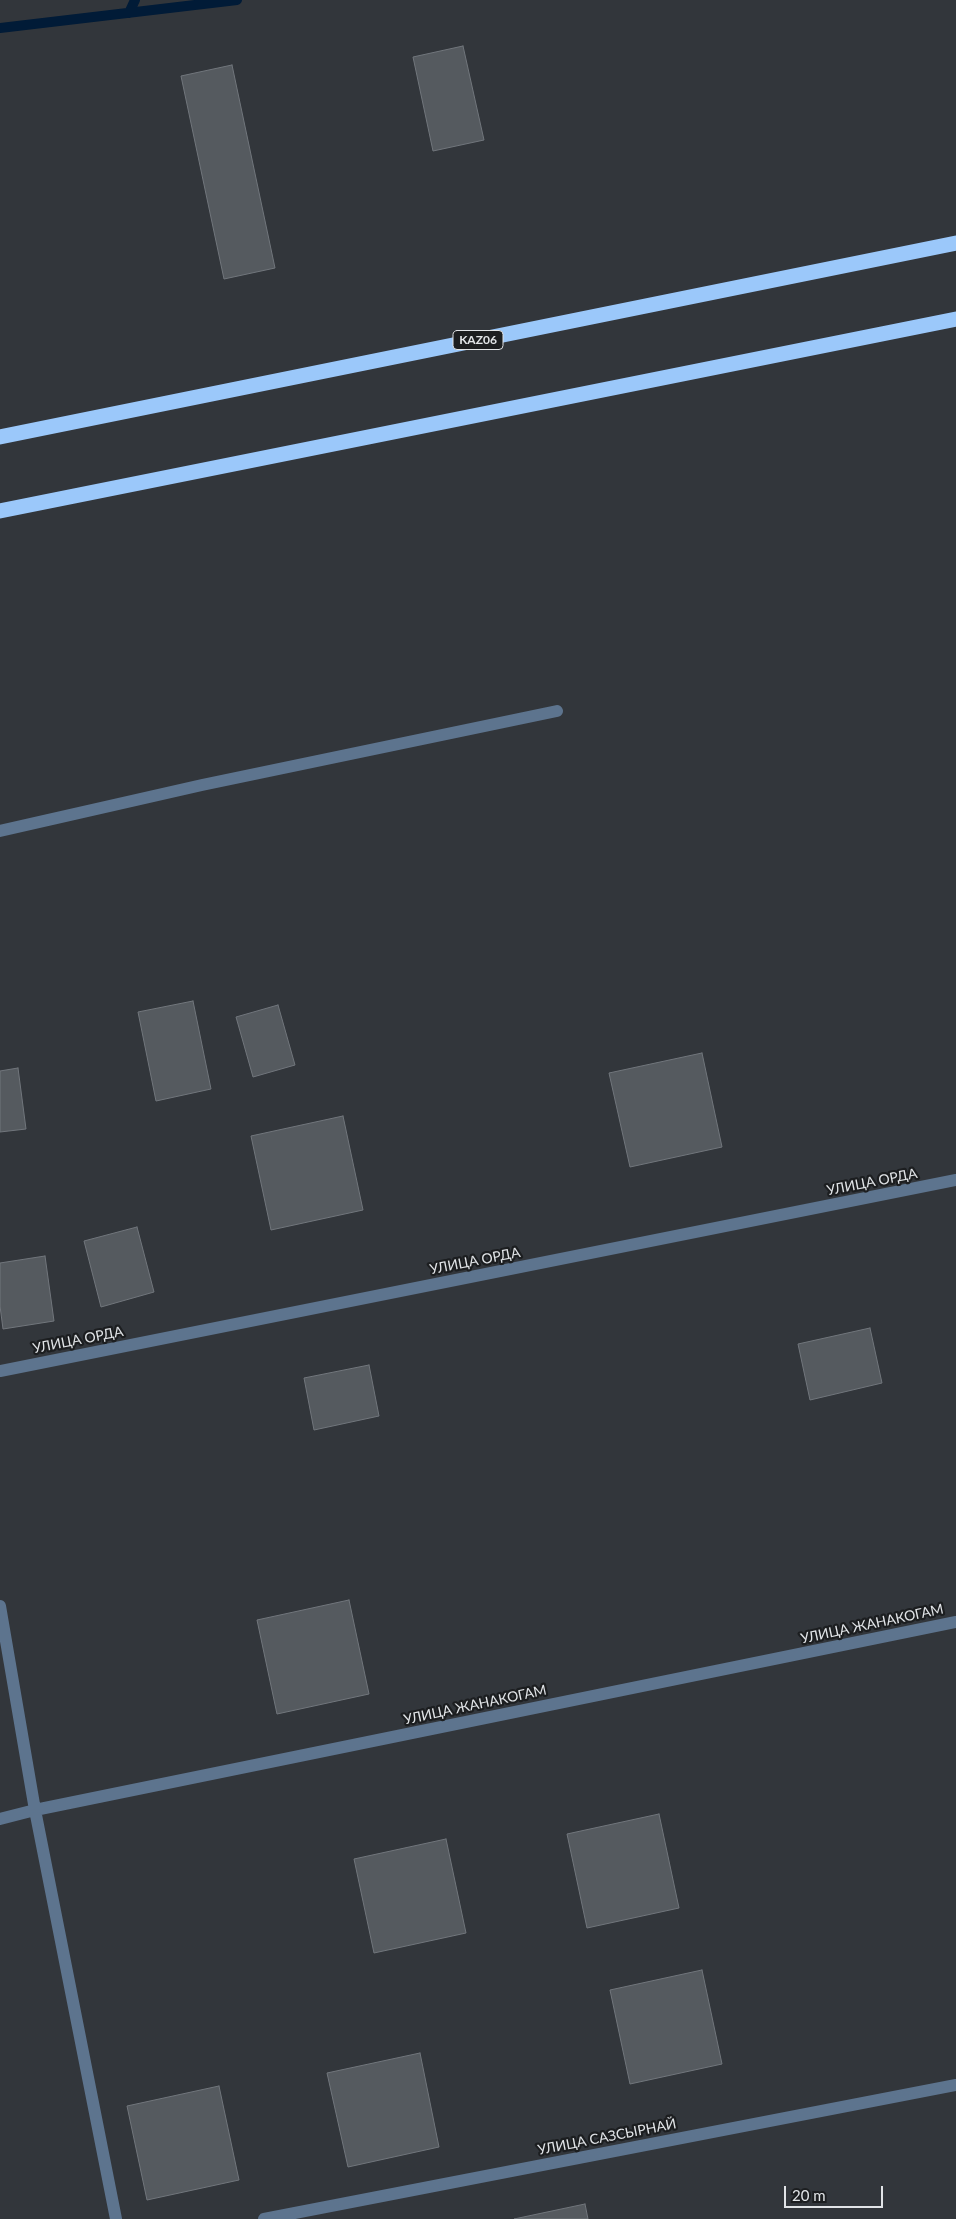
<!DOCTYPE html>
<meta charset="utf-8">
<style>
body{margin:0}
#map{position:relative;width:956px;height:2219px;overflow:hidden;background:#32363b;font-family:Lato,sans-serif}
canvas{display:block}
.scale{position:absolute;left:784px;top:2186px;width:99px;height:22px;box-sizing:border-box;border:2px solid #e1e4e7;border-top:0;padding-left:6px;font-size:15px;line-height:18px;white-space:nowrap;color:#e1e4e7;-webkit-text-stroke:4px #1c1e20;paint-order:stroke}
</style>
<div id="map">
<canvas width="956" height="2219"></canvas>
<div class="scale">20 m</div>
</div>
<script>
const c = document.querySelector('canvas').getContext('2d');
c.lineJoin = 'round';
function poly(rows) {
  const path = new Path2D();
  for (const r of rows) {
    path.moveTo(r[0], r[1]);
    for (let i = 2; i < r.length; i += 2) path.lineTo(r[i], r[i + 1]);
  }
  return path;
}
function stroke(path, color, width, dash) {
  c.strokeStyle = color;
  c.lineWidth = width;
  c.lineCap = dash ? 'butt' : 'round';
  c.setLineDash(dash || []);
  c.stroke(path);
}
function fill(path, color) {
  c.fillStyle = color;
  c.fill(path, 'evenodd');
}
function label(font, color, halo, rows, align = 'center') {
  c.font = font + ' Lato,sans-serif';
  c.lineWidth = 4.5;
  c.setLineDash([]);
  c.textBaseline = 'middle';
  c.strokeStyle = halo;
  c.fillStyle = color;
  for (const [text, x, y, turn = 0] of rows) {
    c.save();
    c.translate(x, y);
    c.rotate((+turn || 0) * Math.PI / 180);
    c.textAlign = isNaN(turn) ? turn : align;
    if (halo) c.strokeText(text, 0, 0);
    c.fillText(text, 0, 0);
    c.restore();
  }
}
const stream = poly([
 [129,13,135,0],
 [0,28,237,0]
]);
const building = poly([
 [463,46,484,140,433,151,413,57,463,46],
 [232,65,275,268,224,279,181,76,232,65],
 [193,1001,211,1089,156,1101,138,1012,193,1001],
 [278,1005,295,1065,253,1077,236,1017,278,1005],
 [702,1053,722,1147,630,1167,609,1073,702,1053],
 [18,1068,26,1129,0,1132,0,1071,18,1068],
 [343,1116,363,1210,271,1230,251,1136,343,1116],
 [137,1227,154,1292,101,1307,84,1241,137,1227],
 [45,1256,54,1321,3,1329,0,1306,0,1263,45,1256],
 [870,1328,882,1383,810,1400,798,1344,870,1328],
 [369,1365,379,1416,314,1430,304,1378,369,1365],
 [349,1600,369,1694,277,1714,257,1620,349,1600],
 [659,1814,679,1908,587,1928,567,1834,659,1814],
 [446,1839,466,1933,374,1953,354,1859,446,1839],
 [702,1970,722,2064,630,2084,610,1990,702,1970],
 [420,2053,439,2147,348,2167,327,2073,420,2053],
 [219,2086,239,2180,147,2200,127,2106,219,2086],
 [585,2204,588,2219,514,2219,585,2204]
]);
const minor = poly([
 [0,831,202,785,557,711],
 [0,1371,956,1180],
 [0,1606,35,1810,116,2219],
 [0,1819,35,1810,956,1622],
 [264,2219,956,2085]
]);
const highway = poly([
 [0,437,956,243],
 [0,511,956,319]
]);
const shields = [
 [478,340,50]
];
const shieldNames = [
 ["KАZ06",478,340]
];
const streetNames = [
 ["УЛИЦА ОРДА",872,1182,-11],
 ["УЛИЦА ОРДА",475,1261,-11],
 ["УЛИЦА ОРДА",78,1340,-11],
 ["УЛИЦА ЖАНАКОГАМ",872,1624,-12],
 ["УЛИЦА ЖАНАКОГАМ",475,1705,-12],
 ["УЛИЦА САЗСЫРНАЙ",607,2137,-11]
];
stroke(stream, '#011b37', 10);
fill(building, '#555a5f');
stroke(building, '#71767c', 1);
stroke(minor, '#5d748e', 12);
stroke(highway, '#9bc8fa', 15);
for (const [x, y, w] of shields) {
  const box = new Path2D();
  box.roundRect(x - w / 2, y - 9.5, w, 19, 4);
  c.fillStyle = '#1c1e20';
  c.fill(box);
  stroke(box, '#e1e4e7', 1);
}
label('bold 12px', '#e1e4e7', null, shieldNames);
label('14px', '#e1e4e7', '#1c1e20', streetNames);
</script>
